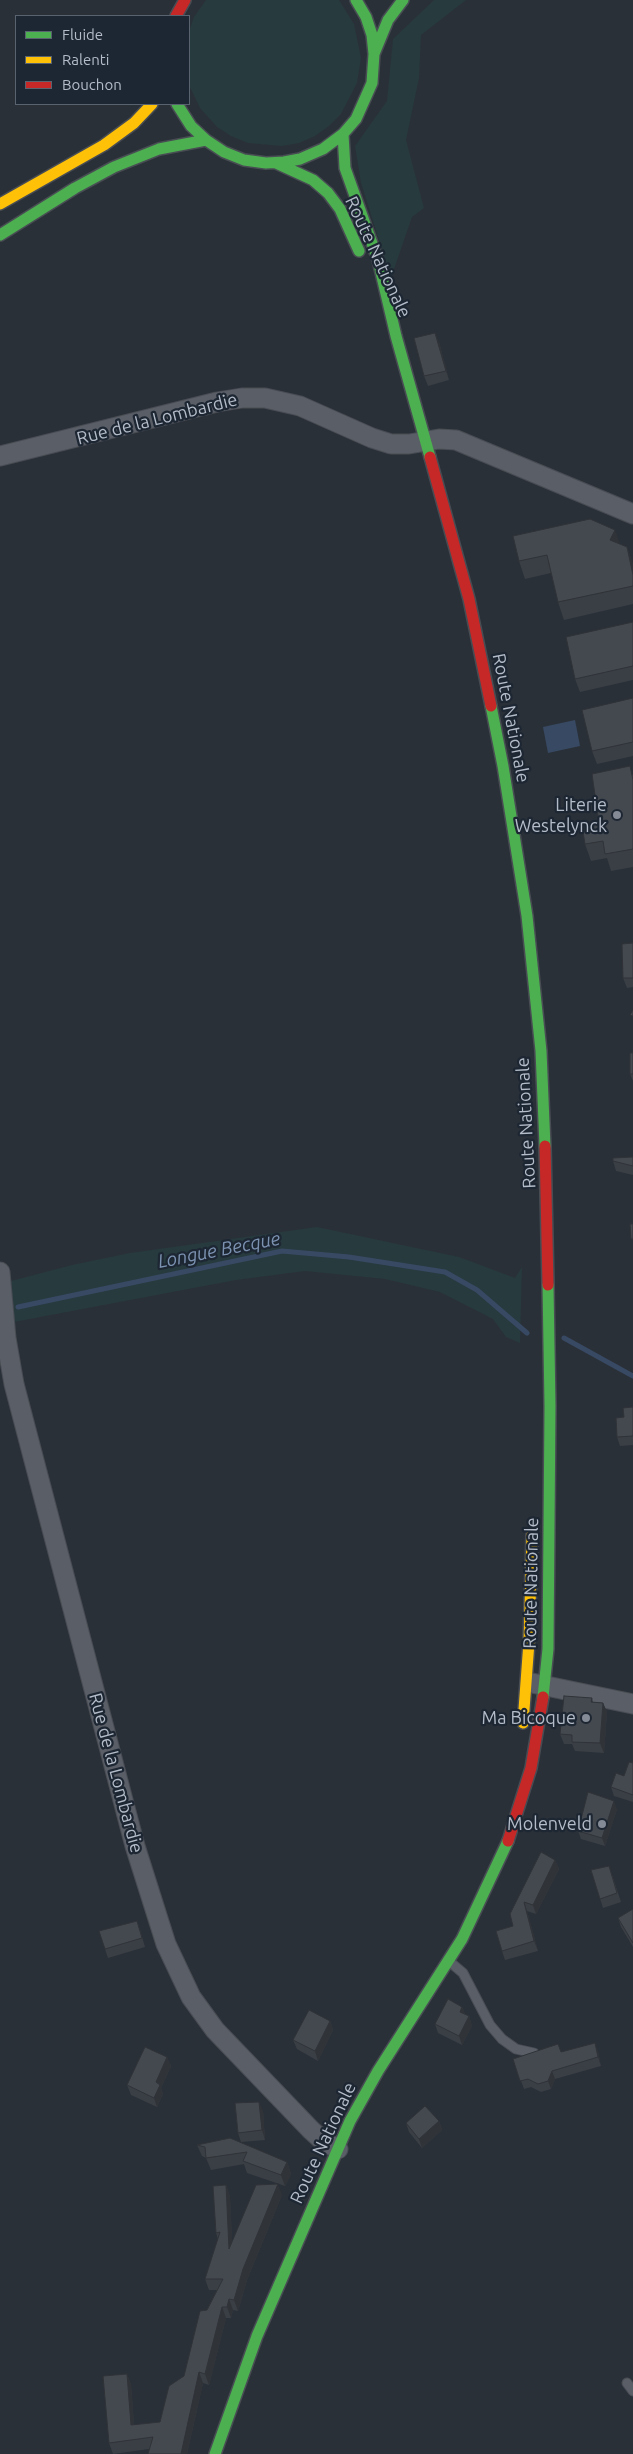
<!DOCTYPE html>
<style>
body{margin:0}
#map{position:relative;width:633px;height:2454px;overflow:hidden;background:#2a3038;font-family:Ubuntu,sans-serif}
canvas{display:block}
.legend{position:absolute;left:15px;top:15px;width:175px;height:90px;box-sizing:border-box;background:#1d2633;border:1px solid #59626f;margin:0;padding:6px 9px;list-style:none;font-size:15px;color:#b4bcc9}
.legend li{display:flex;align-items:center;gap:10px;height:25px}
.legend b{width:25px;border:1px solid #59626f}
</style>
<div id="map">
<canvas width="633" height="2454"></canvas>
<ul class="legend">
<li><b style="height:6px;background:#4caf50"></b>Fluide</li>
<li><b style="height:6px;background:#ffc107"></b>Ralenti</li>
<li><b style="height:6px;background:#c62828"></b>Bouchon</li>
</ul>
</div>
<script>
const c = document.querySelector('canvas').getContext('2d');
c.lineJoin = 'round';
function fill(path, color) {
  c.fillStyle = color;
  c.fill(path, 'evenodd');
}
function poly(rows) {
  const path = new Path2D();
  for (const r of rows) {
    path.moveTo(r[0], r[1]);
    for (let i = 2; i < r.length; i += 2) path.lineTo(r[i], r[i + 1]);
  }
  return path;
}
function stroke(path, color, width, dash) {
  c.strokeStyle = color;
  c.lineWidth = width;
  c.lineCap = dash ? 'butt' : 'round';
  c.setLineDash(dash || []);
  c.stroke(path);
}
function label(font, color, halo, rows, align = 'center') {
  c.font = font + ' Ubuntu,sans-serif';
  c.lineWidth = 4.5;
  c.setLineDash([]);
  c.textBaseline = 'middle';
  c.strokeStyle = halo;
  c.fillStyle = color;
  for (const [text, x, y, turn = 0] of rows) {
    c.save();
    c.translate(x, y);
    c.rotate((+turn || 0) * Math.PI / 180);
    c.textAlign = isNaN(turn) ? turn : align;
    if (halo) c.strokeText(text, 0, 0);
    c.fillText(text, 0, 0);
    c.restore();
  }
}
const green = poly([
 [206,0,339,0,354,24,361,58,357,83,341,114,329,126,315,136,299,143,282,146,248,143,231,136,217,127,200,108,189,85,189,31,194,17],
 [434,0,466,0,421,35,419,78,406,140,424,208,412,217,391,278,361,183,355,146,387,101,393,39],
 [317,1227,459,1257,515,1278,522,1267,520,1343,506,1337,493,1319,440,1292,385,1279,305,1271,236,1280,14,1322,7,1282,72,1265,130,1253]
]);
const water = poly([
 [575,720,580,746,548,753,543,727]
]);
const stream = poly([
 [18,1307,282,1251,349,1257,445,1272,477,1290,527,1333],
 [564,1338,633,1376]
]);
const lane = poly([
 [450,1962,463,1973,490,2025,502,2039,516,2049,534,2053],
 [627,2383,633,2391]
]);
const street = poly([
 [0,456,217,402,242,398,265,398,300,406,372,438,391,444,409,444,439,439,456,440,633,514],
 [0,1272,6,1338,14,1384,135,1846,166,1944,191,1997,215,2030,311,2130,322,2140,338,2149],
 [532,1683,633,1704]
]);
const fast = poly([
 [374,54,388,20,403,0],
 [177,104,191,126,206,140,224,152,244,160,266,163,284,162,300,159,323,149,343,134,356,119,372,83,374,54,372,35,366,17,356,0],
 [343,134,345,168,378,260,396,336,430,457],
 [276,163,313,180,328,193,340,209,359,251],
 [0,235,75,188,114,167,159,149,206,140],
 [491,706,503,766,527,916,541,1051,545,1146],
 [543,1697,548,1649,550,1406,548,1285],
 [215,2454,257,2336,350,2121,378,2071,462,1939,508,1841]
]);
const slow = poly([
 [0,204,104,145,134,123,152,104],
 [523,1723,529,1642,532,1535]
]);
const jam = poly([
 [176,16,185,0],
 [430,457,469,599,491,706],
 [545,1146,548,1285],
 [508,1841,531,1768,543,1697]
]);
const wall = poly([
 [439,342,449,380,428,386,424,376],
 [513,536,620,544,627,547,633,565,633,604,564,620,558,602,551,573,525,579,519,561],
 [633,622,633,680,580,692,575,679],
 [633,698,633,756,597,764,592,751],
 [633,774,633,867,611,871,607,858,591,861,585,844],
 [633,943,633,987,627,988,623,978],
 [633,1053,633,1081,630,1074],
 [633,1157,633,1175,616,1171,613,1161],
 [633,1407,633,1445,620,1446,617,1437],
 [592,1698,593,1702,603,1703,607,1712,604,1753,575,1751,572,1744,564,1744,560,1734],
 [633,1763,633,1802,614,1796,611,1787,624,1776],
 [617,1809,605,1846,581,1839,578,1831],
 [555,1860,559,1869,536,1914,527,1911,538,1951,505,1960,502,1951,513,1926,510,1914],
 [609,1866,621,1902,603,1908,591,1870],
 [633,1909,633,1947,621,1927,618,1918],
 [140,1930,145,1947,108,1958,105,1949],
 [462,2007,465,2014,469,2016,472,2026,462,2045,438,2033,435,2024],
 [330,2021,333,2030,318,2061,297,2049,293,2040],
 [598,2051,601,2066,555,2079,551,2089,541,2092,531,2087,524,2089,513,2059,561,2052],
 [167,2057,171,2066,161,2088,163,2094,157,2107,131,2095,127,2085],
 [263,2111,265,2140,241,2142,238,2133],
 [439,2121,442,2130,422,2148,409,2132,406,2123],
 [230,2138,287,2162,291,2174,285,2186,247,2173,244,2164,211,2170,206,2158,202,2156,197,2145],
 [226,2185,230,2197,232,2241,282,2195,247,2280,238,2311,233,2310,231,2318,226,2318,209,2385,203,2383,187,2454,148,2454,149,2449,113,2454,109,2443,127,2374,131,2385,134,2425,160,2422,184,2376,207,2310,217,2290,209,2290,205,2279,218,2239,216,2233]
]);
const shadedWall = poly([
 [435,333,439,342,449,380,446,371],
 [615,530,621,547,610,540],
 [627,547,633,564,633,575],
 [603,1703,607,1712,604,1753,600,1743],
 [614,1801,617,1809,605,1846,602,1838],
 [555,1860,559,1869,536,1914,533,1905],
 [524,1902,527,1911,538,1951,534,1941],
 [462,2007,466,2016,460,2012],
 [469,2016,472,2026,462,2045,459,2036],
 [330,2021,333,2030,318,2061,315,2051],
 [595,2043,598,2051,601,2066,598,2057],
 [167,2057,171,2066,161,2088,163,2094,157,2107,154,2098,156,2082],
 [552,2071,555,2079,551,2089,548,2081],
 [259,2102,263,2111,265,2140,262,2130],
 [439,2121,442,2130,422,2148,419,2139],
 [287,2162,291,2174,285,2186,281,2175],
 [278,2184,282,2195,247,2280,238,2311,234,2300,243,2269],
 [226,2185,230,2197,233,2260,229,2249],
 [229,2299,233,2310,231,2318,227,2307],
 [222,2307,226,2318,209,2385,205,2374],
 [199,2372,203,2383,187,2454,181,2454],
 [127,2374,131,2385,135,2436,131,2425]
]);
const building = poly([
 [435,333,446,371,424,376,414,338,435,333],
 [590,519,615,530,610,540,627,547,633,575,633,586,558,602,547,555,519,561,513,536,590,519],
 [633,622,633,666,575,679,566,637,633,622],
 [633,698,633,742,592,751,582,710,633,698],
 [630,766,633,780,633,849,605,854,603,841,585,844,582,826,599,823,592,774,630,766],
 [633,943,633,978,623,978,622,944,633,943],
 [633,1010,633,1016,630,1015,633,1010],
 [630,1053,633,1053,633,1074,630,1074,630,1053],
 [633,1157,633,1166,613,1161,613,1158,633,1157],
 [630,1224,633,1224,633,1239,631,1239,630,1224],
 [633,1407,633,1436,617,1437,616,1418,624,1417,623,1408,633,1407],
 [564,1696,592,1698,591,1702,603,1703,600,1743,572,1742,572,1735,560,1734,564,1696],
 [629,1762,633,1763,633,1795,611,1787,616,1773,624,1776,629,1762],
 [588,1792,614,1801,602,1838,578,1831,588,1792],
 [541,1852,555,1860,533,1905,524,1902,534,1941,502,1951,496,1931,513,1926,510,1914,541,1852],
 [609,1866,617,1893,600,1899,591,1870,609,1866],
 [633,1909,633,1943,618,1918,633,1909],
 [137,1921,142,1938,105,1949,99,1931,137,1921],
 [448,1999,462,2007,460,2012,469,2016,459,2036,435,2024,448,1999],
 [309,2010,330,2021,315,2051,293,2040,309,2010],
 [595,2043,598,2057,552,2071,548,2081,538,2084,528,2079,520,2081,513,2059,558,2044,561,2052,595,2043],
 [145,2047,167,2057,156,2082,160,2085,154,2098,127,2085,145,2047],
 [259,2102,262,2130,238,2133,235,2103,259,2102],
 [425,2106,439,2121,419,2139,406,2123,425,2106],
 [230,2138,287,2162,281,2175,243,2161,247,2152,206,2158,205,2147,197,2145,230,2138],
 [278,2184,243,2269,234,2300,229,2299,227,2307,222,2307,205,2374,199,2372,181,2454,148,2454,153,2437,109,2443,103,2376,127,2374,131,2425,160,2422,169,2386,184,2376,200,2311,207,2310,223,2279,205,2279,220,2232,216,2233,213,2186,226,2185,229,2249,256,2185,278,2184]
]);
const markers = [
 [617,815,5,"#848b96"],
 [586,1718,5,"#848b96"],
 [602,1824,5,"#848b96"]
];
const streetNames = [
 ["Route Nationale",378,257,65],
 ["Rue de la Lombardie",157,419,-14],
 ["Route Nationale",511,718,79],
 ["Route Nationale",526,1123,-93],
 ["Route Nationale",531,1583,-89],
 ["Rue de la Lombardie",116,1773,75],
 ["Route Nationale",323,2143,-65]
];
const poiNames = [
 ["Literie",607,805],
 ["Westelynck",607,826],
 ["Ma Bicoque",576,1718],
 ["Molenveld",592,1824]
];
const waterNames = [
 ["Longue Becque",219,1250,-11]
];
fill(green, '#273a3e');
fill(water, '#384963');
stroke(stream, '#384963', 5);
stroke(lane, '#484c53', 11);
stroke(street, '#484c53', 21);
stroke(fast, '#484c53', 14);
stroke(slow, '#484c53', 14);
stroke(jam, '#484c53', 14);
stroke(lane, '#5a5e66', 9);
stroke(street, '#5a5e66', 19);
stroke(fast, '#4caf50', 11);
stroke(slow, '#ffc107', 11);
stroke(jam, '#c62828', 11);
fill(wall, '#3a3f45');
fill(shadedWall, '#303338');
fill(building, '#444950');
stroke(building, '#303338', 1);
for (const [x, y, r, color] of markers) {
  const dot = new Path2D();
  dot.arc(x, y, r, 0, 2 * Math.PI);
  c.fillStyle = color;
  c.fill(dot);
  stroke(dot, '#1d2633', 2);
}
label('18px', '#b4bcc9', '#1d2633', streetNames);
label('18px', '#b4bcc9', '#1d2633', poiNames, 'right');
label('italic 19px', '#7c92b1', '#1d2633', waterNames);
</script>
